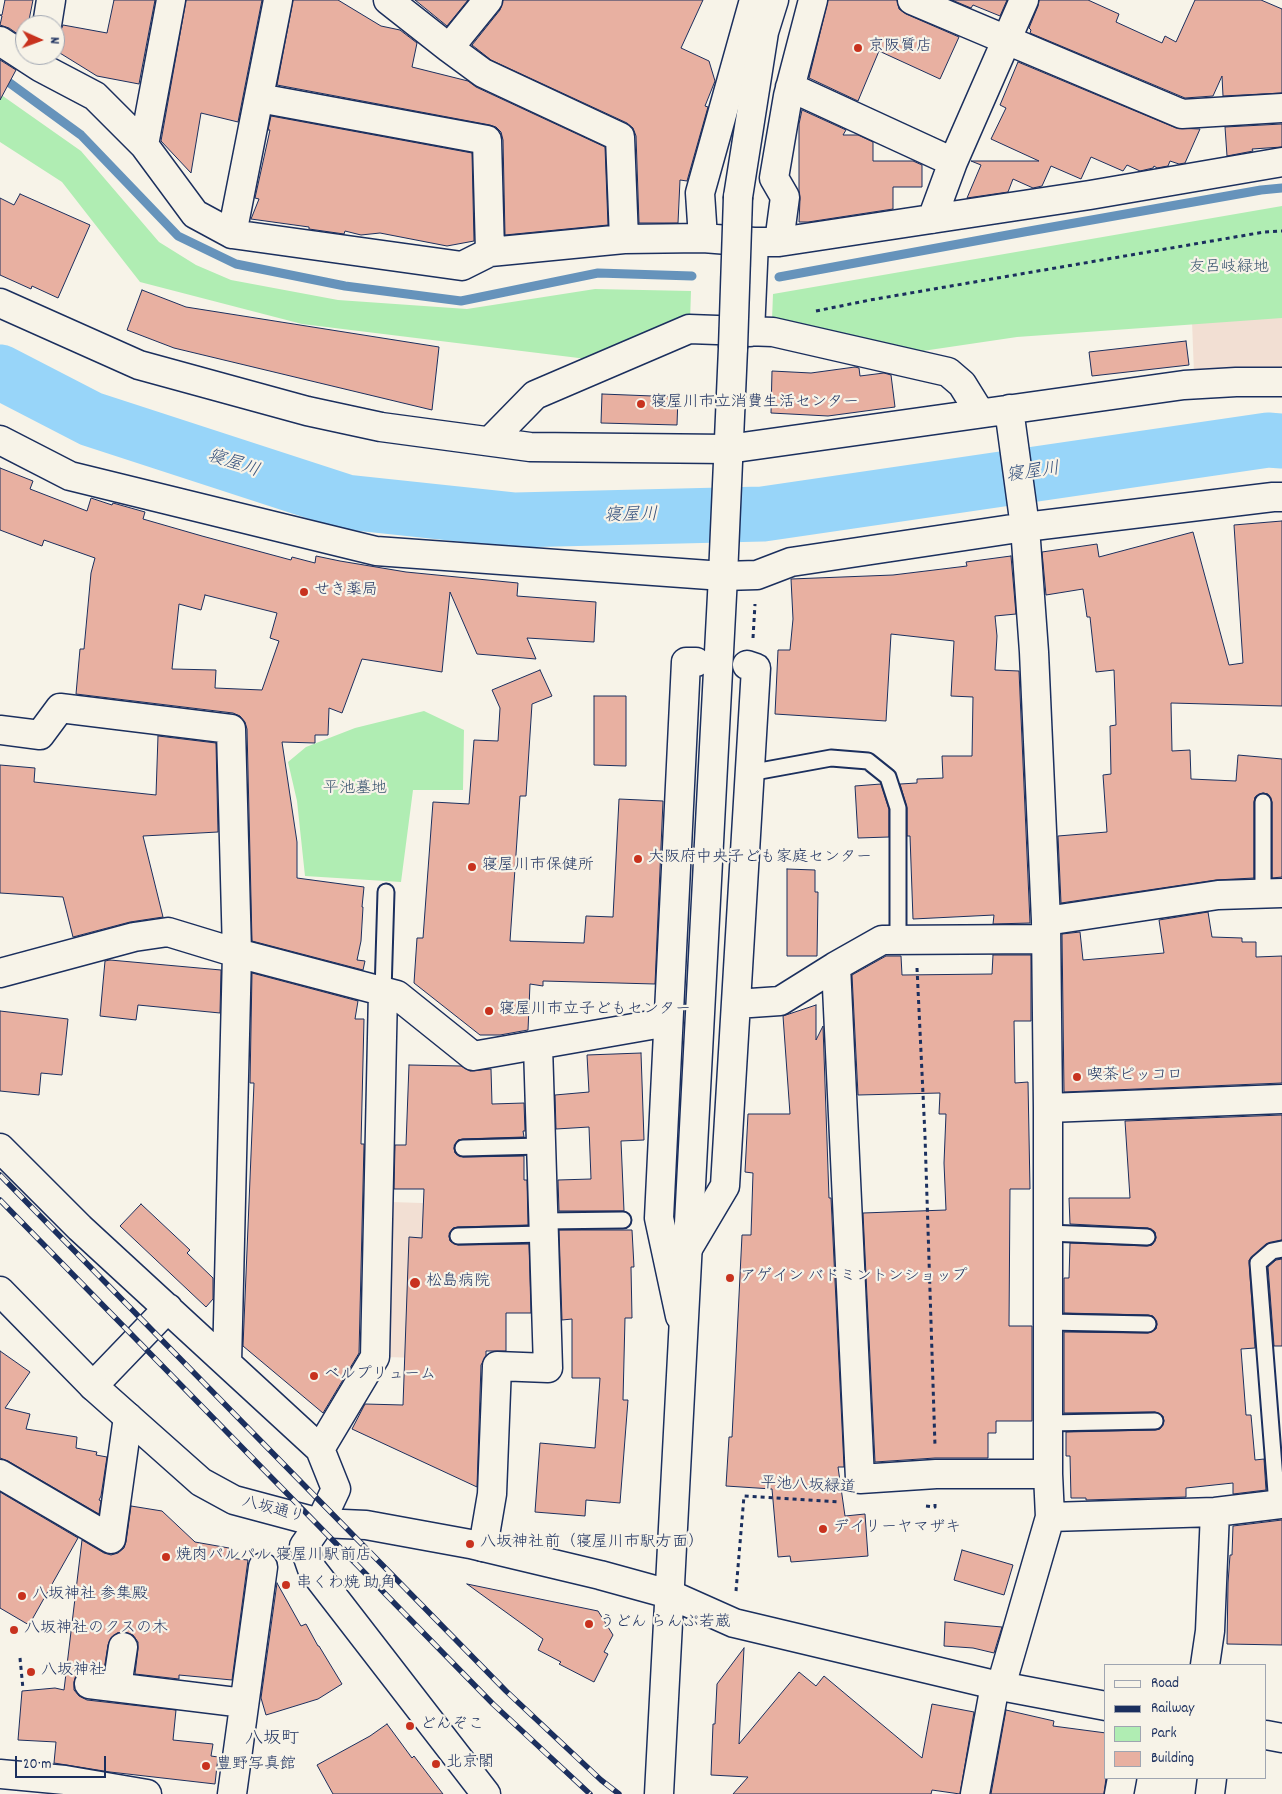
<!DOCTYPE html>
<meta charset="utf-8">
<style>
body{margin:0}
#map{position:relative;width:1282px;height:1794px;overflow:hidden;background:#f7f3e8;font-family:Dekko,sans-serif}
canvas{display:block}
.legend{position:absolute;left:1104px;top:1664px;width:162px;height:115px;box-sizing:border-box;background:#f7f3e8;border:1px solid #9fa5b1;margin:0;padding:6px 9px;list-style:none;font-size:15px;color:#1b2f5e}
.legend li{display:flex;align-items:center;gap:10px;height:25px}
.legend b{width:25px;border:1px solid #9fa5b1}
.north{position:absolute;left:15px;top:15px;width:50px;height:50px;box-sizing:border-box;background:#f7f3e8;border:1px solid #9fa5b1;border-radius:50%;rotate:92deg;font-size:14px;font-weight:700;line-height:20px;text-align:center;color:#1b2f5e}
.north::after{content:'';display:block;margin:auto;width:18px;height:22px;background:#c8321e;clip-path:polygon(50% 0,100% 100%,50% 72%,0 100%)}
.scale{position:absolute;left:15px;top:1756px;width:91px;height:22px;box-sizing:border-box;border:2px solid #1b2f5e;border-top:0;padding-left:6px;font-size:15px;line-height:18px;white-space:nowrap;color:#1b2f5e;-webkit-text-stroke:4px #f7f3e8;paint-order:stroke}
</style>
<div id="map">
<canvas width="1282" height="1794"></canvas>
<ul class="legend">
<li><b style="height:6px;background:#f7f3e8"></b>Road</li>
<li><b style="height:6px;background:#1b2f5e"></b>Railway</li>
<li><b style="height:14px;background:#b0edb3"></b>Park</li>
<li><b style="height:14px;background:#e8b0a1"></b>Building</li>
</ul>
<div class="north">N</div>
<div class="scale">20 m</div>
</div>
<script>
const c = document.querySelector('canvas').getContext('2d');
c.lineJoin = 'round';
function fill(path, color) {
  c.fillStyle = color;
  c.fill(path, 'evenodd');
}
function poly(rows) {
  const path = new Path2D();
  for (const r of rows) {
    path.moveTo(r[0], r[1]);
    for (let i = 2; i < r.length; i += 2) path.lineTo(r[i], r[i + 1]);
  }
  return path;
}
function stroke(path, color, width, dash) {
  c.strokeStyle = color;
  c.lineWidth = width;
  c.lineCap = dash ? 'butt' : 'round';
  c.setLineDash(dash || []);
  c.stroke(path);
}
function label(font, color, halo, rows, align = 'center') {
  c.font = font + ' Dekko,"Klee One",sans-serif';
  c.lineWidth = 4.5;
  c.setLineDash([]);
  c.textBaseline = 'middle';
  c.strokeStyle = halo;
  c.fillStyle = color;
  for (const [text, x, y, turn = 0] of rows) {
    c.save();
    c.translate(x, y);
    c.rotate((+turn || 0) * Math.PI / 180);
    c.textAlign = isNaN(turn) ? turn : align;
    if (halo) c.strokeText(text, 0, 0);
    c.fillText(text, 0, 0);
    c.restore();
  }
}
const built = poly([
 [1282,310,1282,370,1226,369,1194,374,1192,321],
 [391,1202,452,1204,447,1359,387,1357]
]);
const green = poly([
 [0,94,81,151,159,242,196,265,231,280,338,300,467,309,595,289,691,291,690,322,595,360,302,324,140,282,62,182,0,142],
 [1282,206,1282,318,1017,337,909,353,772,320,773,294],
 [424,711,464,730,463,790,413,790,401,882,305,876,297,801,288,762,306,747,355,728]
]);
const stream = poly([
 [0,76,81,135,178,236,236,264,345,286,461,301,598,273,692,276],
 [779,277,1024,232,1261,190,1282,188]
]);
const river = poly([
 [0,372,91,419,346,502,515,520,763,514,1268,440,1282,441]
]);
const building = poly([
 [5,0,33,0,29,20,32,20,32,25,25,25,25,39,9,28,0,25,2,16,0,15,2,15,5,0],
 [114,0,155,0,139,84,97,76,55,50,55,38,59,34,63,25,107,33,114,0],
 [186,0,262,0,238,122,201,113,191,173,161,141,186,0],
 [293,0,338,0,381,26,400,30,417,43,412,67,468,81,476,87,605,147,608,225,505,235,503,140,501,132,496,127,490,125,277,85,293,0],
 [415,0,468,0,447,26,415,0],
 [503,0,703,0,681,48,709,61,715,81,705,106,708,107,687,181,680,180,678,223,639,223,636,136,633,128,627,123,491,60,472,45,500,10,503,0],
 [828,0,897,0,899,9,906,14,959,37,940,79,879,51,858,101,809,78,828,0],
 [952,0,1007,0,1000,16,973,5,971,8,952,0],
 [1039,0,1088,0,1119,14,1116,22,1162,43,1165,36,1176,42,1195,0,1261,0,1282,9,1282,93,1223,96,1222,76,1213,96,1185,98,1030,33,1031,30,1029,28,1038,6,1039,0],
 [0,60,16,70,0,100,0,60],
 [1018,62,1176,128,1200,129,1185,163,1179,164,1170,161,1168,166,1157,168,1154,166,1153,168,1140,171,1127,165,1123,171,1091,157,1081,179,1051,166,1042,186,1033,188,1013,179,1008,192,967,198,981,165,971,161,1039,161,991,139,1006,108,1000,105,1018,62],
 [802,110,846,130,843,135,858,135,873,142,873,161,913,161,922,165,922,187,893,187,893,209,808,222,799,222,800,199,799,190,799,124,802,110],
 [271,116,472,153,474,241,447,246,380,233,361,235,345,231,344,234,309,229,309,227,251,219,259,199,255,198,270,130,268,130,271,116],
 [1282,124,1282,147,1252,149,1253,151,1227,156,1225,127,1282,124],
 [20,194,90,225,58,298,32,286,31,289,0,275,0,198,14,205,20,194],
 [142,290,186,307,439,347,432,410,174,348,127,330,142,290],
 [1186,341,1189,365,1092,376,1089,352,1186,341],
 [855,367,859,368,860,376,884,373,891,375,895,407,828,416,771,413,772,371,811,373,855,367],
 [602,394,678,397,677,425,601,423,602,394],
 [0,468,33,481,30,489,87,511,91,498,112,505,113,503,145,512,143,519,202,536,291,560,292,557,315,563,316,556,340,561,406,572,518,583,517,596,596,602,594,642,527,638,536,659,477,654,450,592,442,672,362,659,342,713,329,708,328,735,315,735,315,743,282,742,297,842,297,878,364,887,362,907,363,907,361,941,357,960,365,961,363,970,252,941,247,729,245,722,240,716,233,713,76,694,80,649,84,649,91,573,95,558,44,540,42,546,0,530,0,468],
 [205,595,277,613,270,638,279,641,262,690,215,688,216,670,172,669,179,604,201,610,205,595],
 [1282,521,1282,706,1171,703,1172,751,1190,750,1191,779,1236,781,1238,755,1282,759,1282,877,1272,878,1272,802,1268,794,1263,793,1255,797,1254,802,1254,878,1216,880,1061,903,1058,836,1107,832,1103,775,1111,774,1110,726,1116,725,1114,670,1096,672,1090,617,1087,617,1083,589,1046,595,1042,552,1097,544,1099,557,1193,532,1229,665,1243,663,1234,525,1282,521],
 [1011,556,1016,614,995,616,997,636,995,670,1019,671,1030,923,993,924,994,915,913,919,910,836,907,836,907,808,900,784,917,783,917,779,943,778,942,756,972,756,973,697,951,696,954,641,891,634,886,721,775,714,778,650,790,650,793,619,791,579,893,575,967,566,966,562,1011,556],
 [540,670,552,696,532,704,526,796,520,796,510,941,584,943,586,916,613,917,619,799,663,801,655,984,543,981,543,986,530,984,528,1030,500,1035,480,1035,414,983,417,938,423,938,433,802,469,804,474,740,498,741,500,708,492,690,540,670],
 [594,696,626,696,626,766,594,765,594,696],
 [158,736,216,743,218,832,143,836,163,917,130,922,73,937,63,897,0,893,0,765,35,768,34,782,156,795,158,736],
 [881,784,889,809,889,837,858,838,855,786,881,784],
 [787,869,815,870,815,892,818,892,817,956,787,956,787,869],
 [1208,912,1212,937,1242,938,1242,942,1256,942,1256,957,1282,956,1282,1083,1064,1092,1062,934,1080,932,1083,960,1164,953,1159,920,1208,912],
 [993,955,1031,955,1031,1021,1014,1021,1015,1083,1028,1082,1030,1189,1010,1189,1009,1326,1032,1326,1032,1421,996,1421,996,1433,988,1433,988,1458,935,1458,875,1462,863,1213,946,1210,944,1163,946,1114,939,1114,940,1093,858,1095,852,975,886,956,901,956,902,975,992,974,993,955],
 [110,960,221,970,220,1013,138,1005,136,1020,100,1016,105,961,110,960],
 [252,973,358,1001,355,1019,364,1019,361,1144,364,1144,359,1353,323,1413,243,1346,254,1083,250,1083,252,973],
 [816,1005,816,1040,823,1026,829,1198,831,1198,844,1467,838,1467,845,1516,865,1514,868,1556,791,1562,790,1556,778,1557,772,1489,726,1486,729,1437,732,1437,742,1235,751,1235,753,1173,745,1172,748,1114,790,1114,783,1016,816,1005],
 [0,1011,68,1019,62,1075,41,1073,39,1095,0,1091,0,1011],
 [641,1053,644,1140,621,1141,624,1211,559,1211,558,1180,591,1179,589,1127,556,1129,555,1095,589,1092,587,1055,641,1053],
 [409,1065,461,1066,470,1071,491,1069,492,1104,524,1103,525,1131,523,1131,524,1137,463,1139,458,1140,454,1148,455,1153,463,1157,524,1156,524,1180,527,1180,528,1225,458,1227,453,1228,449,1236,450,1241,458,1245,529,1244,531,1313,506,1313,506,1351,486,1351,486,1356,481,1365,477,1487,352,1429,365,1404,403,1405,409,1237,422,1238,424,1189,394,1189,395,1145,406,1145,409,1065],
 [1282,1115,1282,1240,1266,1244,1249,1260,1255,1348,1241,1349,1246,1415,1251,1415,1255,1460,1264,1459,1266,1490,1233,1494,1233,1483,1186,1488,1186,1497,1086,1500,1086,1498,1071,1498,1070,1456,1066,1456,1066,1432,1155,1430,1160,1429,1164,1421,1163,1416,1155,1412,1064,1413,1064,1332,1148,1333,1156,1329,1157,1324,1153,1316,1148,1315,1064,1313,1064,1278,1069,1278,1070,1243,1147,1246,1152,1245,1156,1238,1155,1232,1148,1228,1070,1224,1069,1198,1130,1198,1125,1121,1282,1115],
 [141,1204,190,1250,187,1253,213,1278,213,1299,206,1307,120,1226,141,1204],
 [559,1230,632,1230,634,1267,631,1267,632,1318,625,1318,623,1400,628,1400,620,1503,586,1500,585,1516,535,1512,540,1443,595,1448,600,1378,572,1378,572,1319,562,1320,559,1230],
 [1282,1259,1282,1346,1274,1346,1268,1267,1276,1260,1282,1259],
 [0,1351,30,1372,5,1408,30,1414,26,1429,77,1437,76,1448,97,1452,96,1455,107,1457,101,1496,99,1500,101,1501,99,1514,8,1461,0,1458,0,1351],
 [0,1492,78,1538,29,1625,0,1608,0,1492],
 [131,1506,162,1511,195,1542,229,1548,228,1558,248,1560,232,1680,179,1675,179,1679,135,1674,138,1649,138,1642,133,1635,125,1632,117,1633,111,1638,108,1645,104,1670,91,1668,82,1670,76,1675,74,1682,74,1690,79,1696,87,1700,176,1710,173,1740,213,1744,211,1756,218,1757,215,1784,110,1772,54,1763,56,1742,18,1740,22,1691,55,1688,64,1690,82,1540,104,1553,111,1555,118,1553,124,1548,126,1542,131,1506],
 [1282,1520,1282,1645,1227,1644,1228,1583,1230,1555,1232,1555,1233,1526,1282,1520],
 [962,1550,1013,1565,1004,1595,954,1580,962,1550],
 [277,1583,301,1626,306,1624,318,1646,319,1646,342,1684,318,1699,266,1715,261,1698,277,1583],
 [467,1584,598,1611,613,1635,604,1652,608,1654,594,1682,559,1664,561,1662,538,1650,543,1639,467,1584],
 [945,1622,1002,1627,994,1653,973,1648,944,1646,945,1622],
 [744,1648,739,1744,799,1672,816,1686,824,1676,922,1758,932,1704,974,1712,960,1794,932,1790,931,1794,733,1794,748,1777,711,1775,713,1724,715,1724,717,1684,744,1648],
 [1006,1710,1054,1721,1053,1726,1106,1733,1106,1778,1104,1794,991,1794,1006,1710],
 [387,1724,412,1758,414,1756,443,1794,333,1794,317,1765,370,1736,387,1724]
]);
const path = poly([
 [816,311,870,300,1264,232,1282,231],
 [753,638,755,604],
 [917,968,925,1136,935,1446],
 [926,1506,935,1507,935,1502],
 [736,1591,744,1496,840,1502],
 [20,1658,23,1689]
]);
const lane = poly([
 [749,773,831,758,868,761,888,777,898,808,898,940],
 [1263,802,1263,893],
 [383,992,386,892],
 [463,1148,541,1146],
 [544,1221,623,1220],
 [1048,1233,1147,1237],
 [458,1236,544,1234],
 [1048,1322,1148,1324],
 [1048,1423,1155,1421],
 [1277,1505,1258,1263,1272,1251,1282,1249]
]);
const street = poly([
 [388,0,449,48,483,73,620,137,624,239],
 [912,0,1182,114,1282,108],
 [47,25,51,0],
 [0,41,40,67,95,96,144,145,195,214,232,234,462,266,490,252,624,239,703,238,754,242,779,242,1090,195,1282,162],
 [449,48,488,0],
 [790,87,953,162],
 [259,98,487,140,490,252],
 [144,145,171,0],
 [932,219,953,162,1024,0],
 [232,234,278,0],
 [703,238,700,193,754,0],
 [779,242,785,197,774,178,788,96,813,0],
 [0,303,139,365,307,411,381,427,530,447,728,449,1184,385,1236,382,1282,382],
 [750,332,754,242],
 [0,440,70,476,376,551,723,576,757,575,791,562,1025,527,1273,497,1282,497],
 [490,441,535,395,689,329,773,332,948,372,962,384,980,413],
 [0,730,40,735,60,708,231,729,237,953,227,1363],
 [1046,921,1218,895,1282,893],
 [836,966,882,940,1045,939],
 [0,973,134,937,168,932,237,953,397,995,473,1056,668,1022],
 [736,1004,780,1001,836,966,860,1479,936,1474,1048,1474],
 [1048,1108,1282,1099],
 [0,1148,80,1228,320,1449,336,1489,320,1523],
 [687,1250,725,1186,756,668,747,665],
 [680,1316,659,1218,686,662,696,662],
 [93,1386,168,1308],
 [320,1449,375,1357,383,992],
 [0,1474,111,1539,128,1417],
 [1050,1517,1215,1512,1282,1504],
 [483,1547,492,1494,497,1366,548,1368,538,1046],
 [1205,1665,1210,1631,1215,1512],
 [89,1684,244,1703],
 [1001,1686,1050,1517,1048,1474,1048,1108,1046,921,1034,652,1025,527,1009,409],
 [117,1687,123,1647],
 [1266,1735,1282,1738],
 [0,1774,65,1780,147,1794],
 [232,1794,263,1567],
 [975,1794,995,1685],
 [1119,1794,1122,1778],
 [1210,1794,1212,1778]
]);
const secondary = poly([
 [738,197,764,32,774,0],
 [0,1291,93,1386,201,1482,234,1500,320,1523,366,1525,470,1544,600,1575,669,1594,734,1623,995,1685,1106,1706],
 [320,1523,304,1546,312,1569,486,1794],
 [659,1794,723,576,733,348]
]);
const rail = poly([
 [0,1175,506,1691,601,1780,619,1794],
 [0,1200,493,1704,590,1794]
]);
const secondaryBridge = poly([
 [733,348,738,197]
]);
const markers = [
 [858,48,5,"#c8321e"],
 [641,404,5,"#c8321e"],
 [304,592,5,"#c8321e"],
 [638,859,5,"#c8321e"],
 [472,867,5,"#c8321e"],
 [489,1011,5,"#c8321e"],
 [1077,1077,5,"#c8321e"],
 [730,1278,5,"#c8321e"],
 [415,1283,6,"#c8321e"],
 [314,1376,5,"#c8321e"],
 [823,1529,5,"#c8321e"],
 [470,1544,5,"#c8321e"],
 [166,1557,5,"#c8321e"],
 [286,1585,5,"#c8321e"],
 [22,1596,5,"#c8321e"],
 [589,1624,5,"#c8321e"],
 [14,1630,5,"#c8321e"],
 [31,1672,5,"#c8321e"],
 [410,1726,5,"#c8321e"],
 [436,1764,5,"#c8321e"],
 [206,1766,5,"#c8321e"]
];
const poiNames = [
 ["京阪質店",868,48],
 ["寝屋川市立消費生活センター",651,404],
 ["せき薬局",314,592],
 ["大阪府中央子ども家庭センター",648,859],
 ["寝屋川市保健所",482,867],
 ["寝屋川市立子どもセンター",499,1011],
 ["喫茶ピッコロ",1087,1077],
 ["アゲイン バドミントンショップ",740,1278],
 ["松島病院",426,1283],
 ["ベルプリューム",324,1376],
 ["デイリーヤマザキ",833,1529],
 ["八坂神社前（寝屋川市駅方面）",480,1544],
 ["焼肉パルパル 寝屋川駅前店",176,1557],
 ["串くわ焼 助角",296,1585],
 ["八坂神社 参集殿",32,1596],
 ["うどん らんぷ若蔵",599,1624],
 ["八坂神社のクスの木",24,1630],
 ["八坂神社",41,1672],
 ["どんぞこ",420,1726],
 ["北京閣",446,1764],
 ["豊野写真館",216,1766]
];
const parkNames = [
 ["友呂岐緑地",1229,269],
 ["平池墓地",355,790]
];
const streetNames = [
 ["平池八坂緑道",808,1487,3],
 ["八坂通り",273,1511,15]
];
const waterNames = [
 ["寝屋川",233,465,18],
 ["寝屋川",1033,474,-8],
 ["寝屋川",631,517,-1]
];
const neighbourhoodNames = [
 ["八坂町",272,1741]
];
fill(built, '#f2dfd3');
fill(green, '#b0edb3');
stroke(stream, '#6693bb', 9);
stroke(river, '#98d5f9', 55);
fill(building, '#e8b0a1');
stroke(building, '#1b2f5e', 1);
stroke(lane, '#1b2f5e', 19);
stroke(street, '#1b2f5e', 31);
stroke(secondary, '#1b2f5e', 31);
stroke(path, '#1b2f5e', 3, [4, 4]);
stroke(lane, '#f7f3e8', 15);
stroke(street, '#f7f3e8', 28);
stroke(secondary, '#f7f3e8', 28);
stroke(rail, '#1b2f5e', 5.5);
stroke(rail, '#f7f3e8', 4, [11]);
stroke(secondaryBridge, '#1b2f5e', 31, []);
stroke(secondaryBridge, '#f7f3e8', 28);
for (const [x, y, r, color] of markers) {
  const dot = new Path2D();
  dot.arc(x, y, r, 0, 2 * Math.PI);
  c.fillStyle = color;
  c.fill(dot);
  stroke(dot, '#f7f3e8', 2);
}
label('16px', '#1b2f5e', '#f7f3e8', poiNames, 'left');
label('16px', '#39556f', '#f7f3e8', parkNames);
label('16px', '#1b2f5e', '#f7f3e8', streetNames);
label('italic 18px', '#34507d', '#f7f3e8', waterNames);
label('18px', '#1b2f5e', '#f7f3e8', neighbourhoodNames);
</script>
